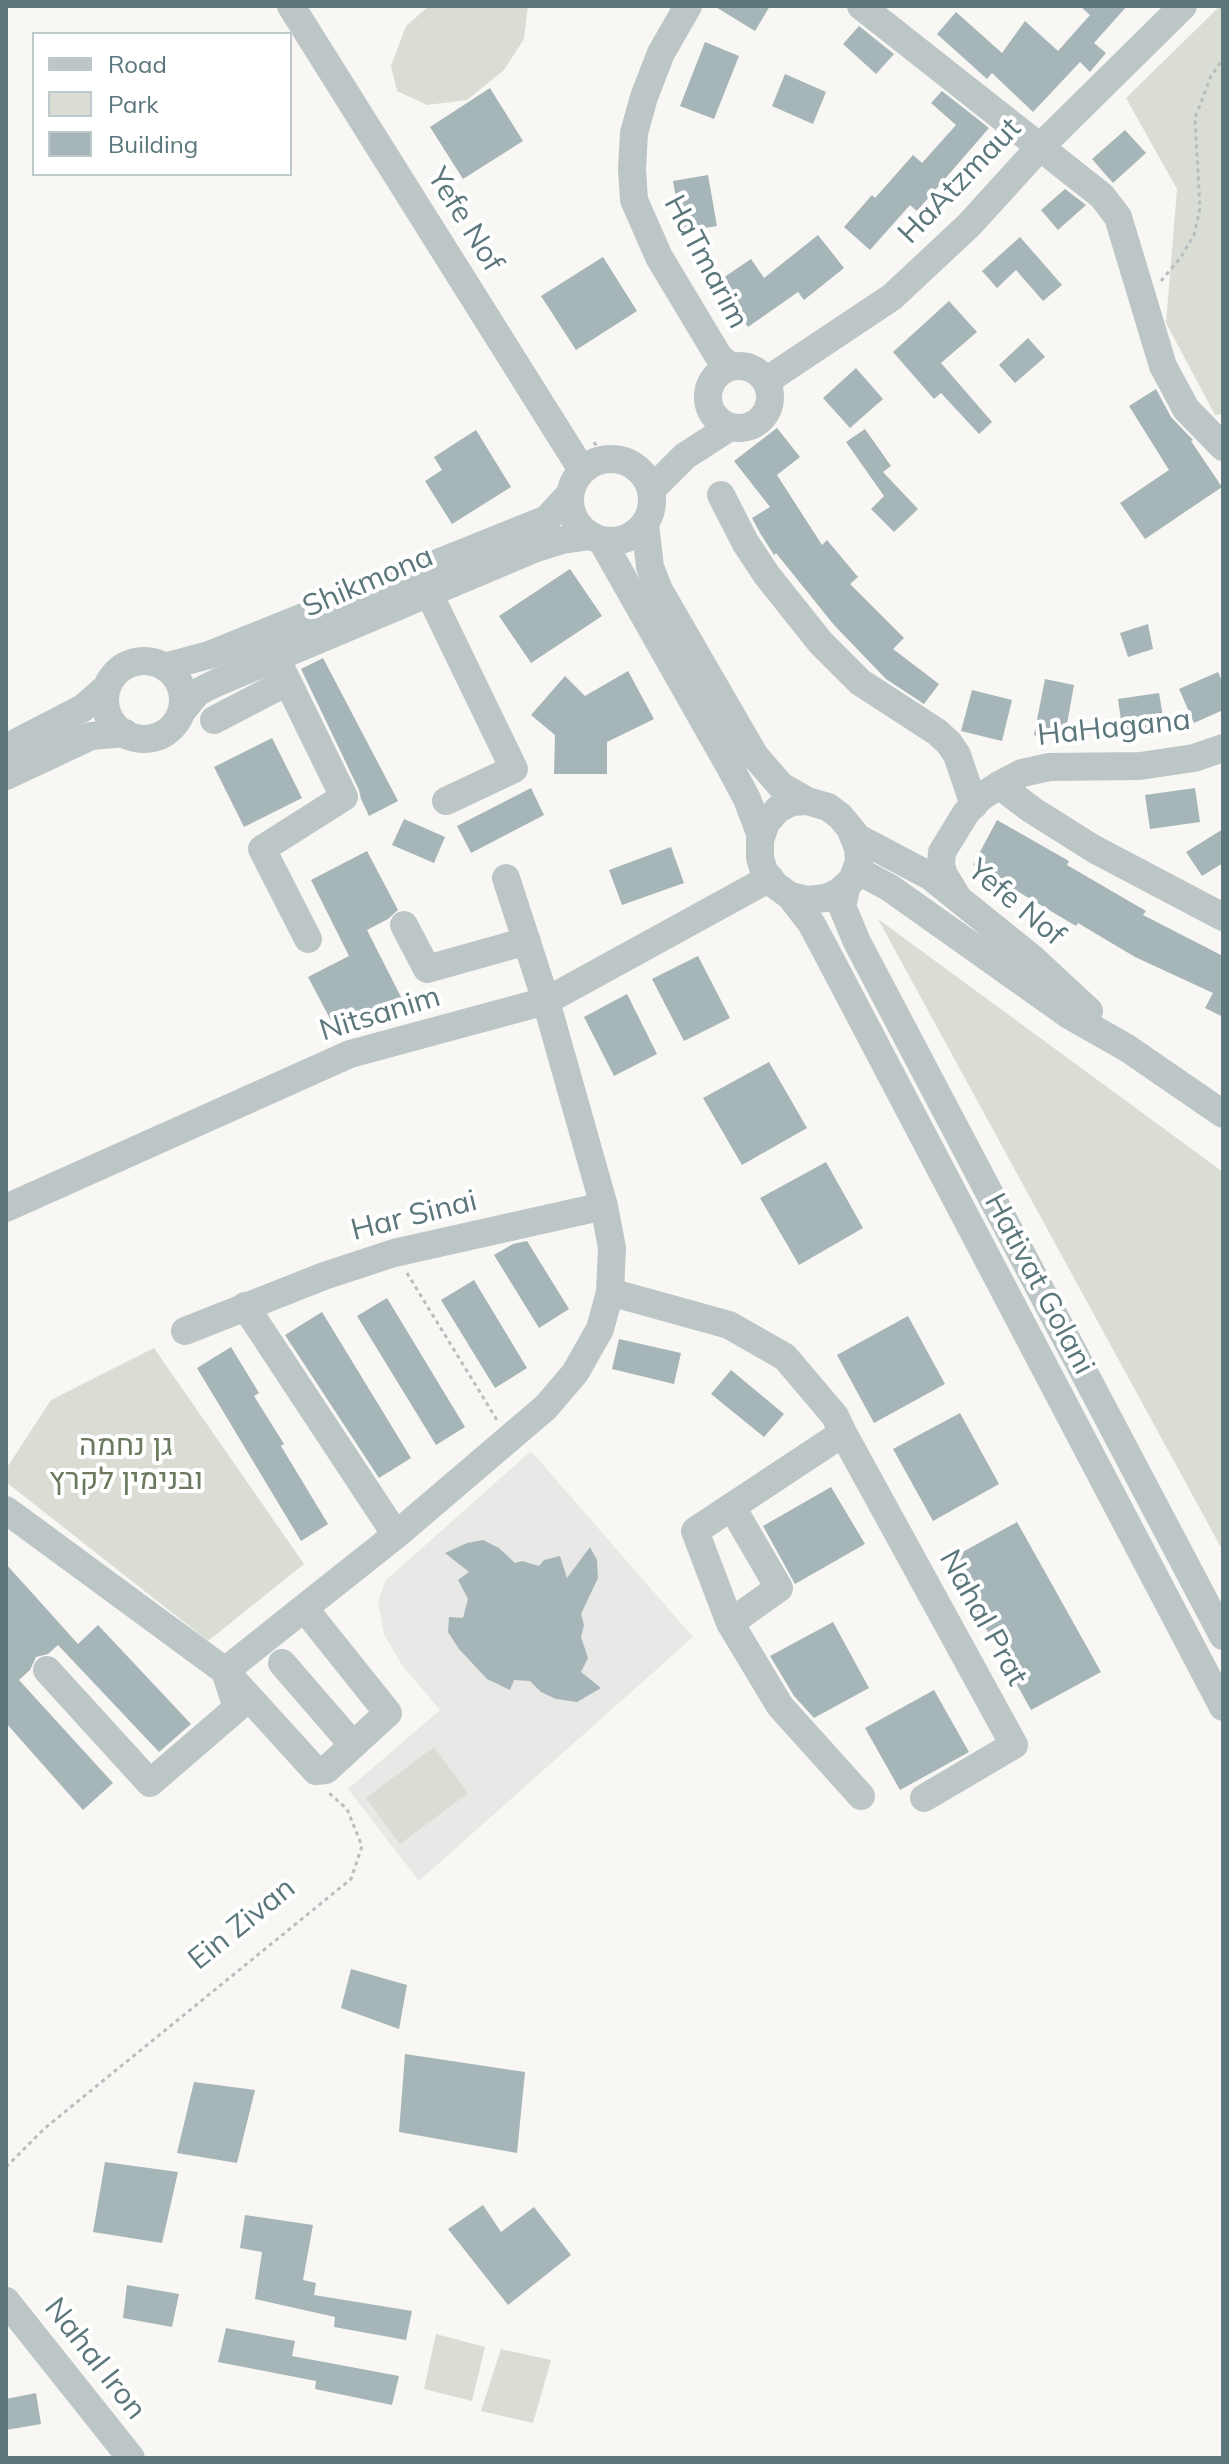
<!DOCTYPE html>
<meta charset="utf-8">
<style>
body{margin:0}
#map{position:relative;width:1229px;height:2464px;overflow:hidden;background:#f8f7f4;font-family:Mulish,sans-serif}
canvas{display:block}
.frame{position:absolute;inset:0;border:8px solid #5b777c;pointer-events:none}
.legend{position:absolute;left:32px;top:32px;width:260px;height:144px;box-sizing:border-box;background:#fff;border:2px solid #bdc9cb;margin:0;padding:10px 14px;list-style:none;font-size:24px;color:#5b777c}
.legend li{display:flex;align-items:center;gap:16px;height:40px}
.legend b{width:40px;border:2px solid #bdc9cb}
</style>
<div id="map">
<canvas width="1229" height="2464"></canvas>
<div class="frame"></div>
<ul class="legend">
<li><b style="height:10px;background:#bdc6c7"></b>Road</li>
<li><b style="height:22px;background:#d9ddd3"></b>Park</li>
<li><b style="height:22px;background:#a6b5b7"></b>Building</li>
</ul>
</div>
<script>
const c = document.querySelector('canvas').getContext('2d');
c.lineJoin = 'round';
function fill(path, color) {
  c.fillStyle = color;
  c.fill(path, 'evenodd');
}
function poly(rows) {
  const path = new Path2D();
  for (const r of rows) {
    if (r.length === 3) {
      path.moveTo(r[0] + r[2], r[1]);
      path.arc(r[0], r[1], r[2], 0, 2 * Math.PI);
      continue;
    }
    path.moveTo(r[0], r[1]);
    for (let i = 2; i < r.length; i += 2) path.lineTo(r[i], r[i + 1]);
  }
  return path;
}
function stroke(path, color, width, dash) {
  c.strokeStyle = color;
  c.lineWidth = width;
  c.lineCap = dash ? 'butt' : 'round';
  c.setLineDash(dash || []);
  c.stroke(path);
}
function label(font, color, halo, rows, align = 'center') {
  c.font = font + ' Mulish,Heebo,sans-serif';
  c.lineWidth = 8;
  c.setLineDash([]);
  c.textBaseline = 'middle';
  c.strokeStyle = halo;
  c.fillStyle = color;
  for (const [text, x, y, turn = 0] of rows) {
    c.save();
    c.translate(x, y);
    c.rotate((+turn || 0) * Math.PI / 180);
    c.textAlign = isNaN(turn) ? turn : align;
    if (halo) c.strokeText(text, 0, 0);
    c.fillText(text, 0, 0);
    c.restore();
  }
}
const built = poly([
 [531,1451,693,1637,419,1881,348,1789,440,1710,401,1664,384,1634,378,1601,386,1580]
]);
const green = poly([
 [429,6,528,6,524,39,504,70,467,100,427,105,397,91,391,66,406,26],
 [1220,6,1223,6,1223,414,1215,415,1166,323,1177,189,1126,98],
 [878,919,1223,1172,1223,1551],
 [154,1348,304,1564,208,1641,6,1482,6,1469,51,1400],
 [434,1747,468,1793,400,1844,366,1798],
 [436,2334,485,2347,472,2401,424,2389],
 [501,2349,551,2360,533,2423,481,2411]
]);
const building = poly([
 [714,6,770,6,755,31],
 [1080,6,1127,6,1094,43,1106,53,1090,72,1080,62,1033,112,992,73,987,79,937,34,956,12,1002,53,1025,21,1058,51,1090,15],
 [859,26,894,54,876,74,843,44],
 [705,42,739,56,714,119,680,106],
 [785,74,826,92,813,124,772,106],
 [490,88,523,141,463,179,430,127],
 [942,91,989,128,917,211,910,205,870,250,844,227,872,195,875,198,913,155,922,163,956,125,931,103],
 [1125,130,1146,153,1113,183,1092,159],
 [708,175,717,226,682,232,673,181],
 [1065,189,1086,205,1058,230,1041,210],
 [818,235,844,268,804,300,798,292,748,327,717,282,751,259,764,278],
 [1020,237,1062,285,1043,301,1016,270,997,288,982,271],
 [603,257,637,311,576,350,541,296],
 [949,301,977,332,941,363,992,422,979,434,941,393,934,399,893,352],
 [1028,338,1045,357,1015,383,999,365],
 [856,368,883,399,850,428,823,398],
 [1156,389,1171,417,1193,440,1191,441,1222,487,1145,539,1120,503,1169,470,1129,406],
 [777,428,800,457,777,475,822,545,827,540,858,577,850,584,904,638,893,649,939,684,924,704,886,679,834,625,776,553,774,555,760,533,752,518,770,507,734,461],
 [865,429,891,466,883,472,918,509,894,532,871,509,884,496,846,442],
 [476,430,511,487,452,524,425,481,442,470,434,457],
 [570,569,602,616,531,663,499,616],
 [1148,624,1153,649,1128,657,1120,633],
 [323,658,398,801,369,816,361,799,359,790,301,669],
 [628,671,654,719,607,742,607,774,554,774,555,735,531,715,565,676,585,696],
 [1218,672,1223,683,1223,710,1194,723,1179,689],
 [1045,679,1074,685,1064,741,1034,735],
 [972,690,1012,700,1002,741,961,731],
 [1159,693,1165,728,1123,735,1118,699],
 [272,738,302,798,244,827,214,767],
 [531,788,544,815,471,853,457,826],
 [1195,788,1200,822,1150,829,1145,795],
 [404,819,445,837,434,863,392,845],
 [997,820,1069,861,1067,865,1146,911,1143,915,1223,956,1223,1017,1205,1008,1213,993,1135,957,1078,923,1076,926,973,865],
 [1223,829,1223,863,1202,876,1186,852],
 [671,847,684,883,622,905,609,870],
 [367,851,398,910,388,919,367,930,402,999,337,1032,308,977,349,956,311,880],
 [698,956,730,1018,684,1041,652,979],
 [627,994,657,1054,614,1076,584,1017],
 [769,1062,807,1128,742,1165,703,1098],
 [826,1162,863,1228,799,1265,760,1198],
 [527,1241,569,1309,539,1328,494,1255,513,1244],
 [474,1280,527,1368,495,1388,441,1300],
 [387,1298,465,1427,436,1445,357,1316],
 [322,1312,411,1458,379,1478,285,1335],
 [908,1316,945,1384,874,1423,837,1355],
 [619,1339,681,1353,674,1384,612,1369],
 [231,1347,259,1393,254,1396,284,1444,281,1446,328,1524,301,1541,197,1368],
 [731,1370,784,1414,764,1437,711,1394],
 [960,1413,999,1484,933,1521,893,1449],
 [831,1487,865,1544,795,1584,763,1526],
 [1017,1522,1101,1672,1031,1710,948,1560],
 [483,1540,499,1548,515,1563,522,1561,539,1566,544,1560,560,1556,567,1578,590,1547,597,1560,598,1578,581,1614,584,1625,581,1637,588,1658,581,1672,601,1688,577,1702,556,1699,541,1692,530,1681,514,1680,510,1690,487,1679,459,1649,448,1632,449,1617,463,1618,468,1599,458,1580,469,1572,445,1553,467,1543],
 [6,1564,78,1644,98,1625,191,1724,159,1752,58,1645,48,1654,36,1657,30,1670,19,1680,113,1783,83,1810,6,1723],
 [833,1622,869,1688,814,1718,794,1696,770,1656],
 [934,1690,969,1752,900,1790,865,1728],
 [351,1969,407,1985,399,2029,341,2008],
 [405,2054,525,2072,517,2153,399,2132],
 [194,2082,255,2090,237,2163,177,2153],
 [105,2162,178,2172,162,2243,93,2232],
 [483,2205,501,2232,534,2207,571,2255,508,2305,448,2229],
 [245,2215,313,2225,303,2280,316,2283,314,2295,412,2311,406,2340,334,2327,335,2317,255,2299,262,2252,240,2248],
 [127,2285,179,2294,172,2327,123,2318],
 [226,2328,295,2341,292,2356,399,2376,392,2405,315,2389,316,2381,218,2362],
 [36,2393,41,2424,6,2430,6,2399]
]);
const path = poly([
 [1161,281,1181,257,1194,235,1200,208,1195,118,1211,76,1223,59],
 [594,442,605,459],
 [407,1273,497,1420],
 [6,2167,45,2128,351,1879,362,1846,347,1809,328,1792]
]);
const minor = poly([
 [291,6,582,470],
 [688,6,661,53,644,97,634,133,632,169,634,200,659,257,719,357,730,366],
 [861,6,1102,196,1118,217,1163,366,1186,409,1223,447],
 [739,397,31],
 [766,381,892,297,969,225,1040,147,1183,6],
 [611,500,41],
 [651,490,685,456,730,427],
 [721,495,745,542,766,574,820,642,860,682,937,732,949,743,957,755,974,805],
 [645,524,650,567,659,590,755,756,781,786,807,801],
 [602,541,730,767,747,799,761,836],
 [422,579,514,769,446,801],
 [276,658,344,797,262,849,308,939],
 [144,700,39],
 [164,667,209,655,547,519,569,495],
 [182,711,198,692,218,682,536,548,562,540,590,536],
 [214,720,287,682],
 [6,748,83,708,107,687],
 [6,776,91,736,125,733],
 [999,785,1032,810,1094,849,1223,917],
 [807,801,828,807,840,816,850,828,858,848,859,862,852,880,839,892,826,898,807,900,790,896,775,885,764,871,760,858,760,840,766,823,778,809,792,802,807,801],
 [850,828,858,838,930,876,1033,959,1089,1011],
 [856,873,864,874,890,888,1069,1015,1127,1048,1223,1114],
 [847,885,842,906,857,942,1223,1636],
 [790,896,811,923,825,949,1223,1707],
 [958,898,944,875,941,865,942,852,966,813,981,797,999,785,1022,773,1049,767,1140,766,1194,758,1223,748],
 [404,925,427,969,527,941],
 [6,1208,350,1054,546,1001,770,878],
 [610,1292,729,1325,785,1357,835,1416,843,1433,695,1531,730,1623,780,1706,861,1796],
 [245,1306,396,1535],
 [185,1331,324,1276,394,1253,604,1206],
 [843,1433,1014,1745,924,1798],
 [6,1510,225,1671,237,1708,150,1783,47,1670],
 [304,1608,388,1713,326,1770,316,1771,225,1671,304,1608,396,1535,546,1407,575,1373,600,1329,610,1292,612,1248,604,1206,546,1001,506,878],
 [730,1623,779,1588,732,1507],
 [282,1663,353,1745],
 [6,2301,131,2458]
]);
const streetNames = [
 ["HaAtzmaut",960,181,-46],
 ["Yefe Nof",465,220,58],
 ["HaTmarim",706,262,62],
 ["Shikmona",368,582,-23],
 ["HaHagana",1114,728,-6],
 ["Yefe Nof",1016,903,40],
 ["Nitsanim",380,1014,-17],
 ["Har Sinai",414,1216,-14],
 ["Hativat Golani",1039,1284,62],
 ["Nahal Prat",983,1618,61],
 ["Ein Zivan",242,1924,-39],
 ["Nahal Iron",95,2359,52]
];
const parkNames = [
 ["גן נחמה",126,1446],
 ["ובנימין לקרץ",126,1480]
];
fill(built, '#e8e8e7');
fill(green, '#d9ddd3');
fill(building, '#a6b5b7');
stroke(path, '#b8bebf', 3, [4, 4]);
stroke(minor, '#bdc6c7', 28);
label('30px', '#5b777c', '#fff', streetNames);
label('30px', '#6b795f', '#fff', parkNames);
</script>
